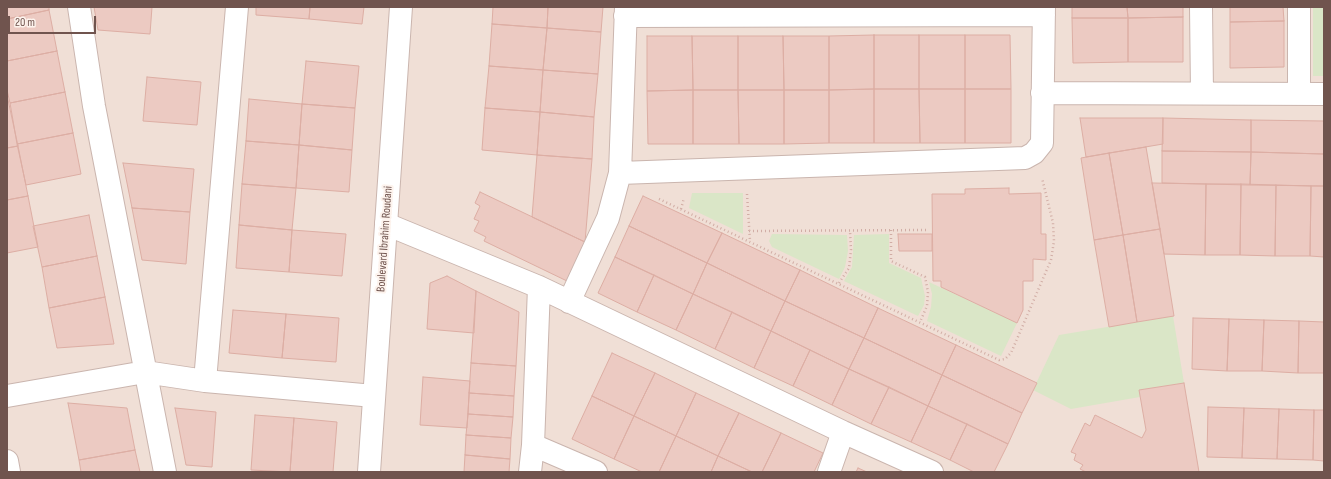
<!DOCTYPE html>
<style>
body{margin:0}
#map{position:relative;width:1331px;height:479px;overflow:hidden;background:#faefe7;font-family:"Sofia Sans Condensed",sans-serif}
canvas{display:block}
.frame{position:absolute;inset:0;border:8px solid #70544e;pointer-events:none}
.scale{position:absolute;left:8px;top:16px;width:88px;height:18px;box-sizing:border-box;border:2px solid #70544e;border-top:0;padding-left:5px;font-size:12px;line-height:14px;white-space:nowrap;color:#70544e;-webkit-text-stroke:3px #fdf3ed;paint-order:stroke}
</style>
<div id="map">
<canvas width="1331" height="479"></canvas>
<div class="frame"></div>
<div class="scale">20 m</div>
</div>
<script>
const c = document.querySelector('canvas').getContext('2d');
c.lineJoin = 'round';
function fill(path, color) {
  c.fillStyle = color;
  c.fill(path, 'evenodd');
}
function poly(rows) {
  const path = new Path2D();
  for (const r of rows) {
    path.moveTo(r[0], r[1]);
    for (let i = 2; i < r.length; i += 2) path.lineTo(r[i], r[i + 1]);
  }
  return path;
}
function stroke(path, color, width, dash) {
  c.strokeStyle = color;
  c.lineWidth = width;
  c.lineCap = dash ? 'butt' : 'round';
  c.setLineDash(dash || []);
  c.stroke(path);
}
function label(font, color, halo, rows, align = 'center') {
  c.font = font + ' "Sofia Sans Condensed",sans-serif';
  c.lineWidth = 4;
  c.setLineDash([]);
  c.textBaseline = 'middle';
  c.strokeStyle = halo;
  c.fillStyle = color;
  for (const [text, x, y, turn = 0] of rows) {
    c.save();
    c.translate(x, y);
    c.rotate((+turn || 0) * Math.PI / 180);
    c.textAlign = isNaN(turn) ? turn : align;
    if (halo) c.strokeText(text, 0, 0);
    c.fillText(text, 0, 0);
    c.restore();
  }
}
const residential = poly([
 [7,7,1324,7,1324,472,7,472]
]);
const green = poly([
 [1313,7,1324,7,1324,76,1313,76],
 [692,193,743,193,743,234,689,208],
 [772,234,847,235,848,251,845,267,839,279,772,247,769,241],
 [889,234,889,263,921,278,925,296,924,305,918,316,844,281,852,267,854,235],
 [929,282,1017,323,1001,356,927,321,931,307,932,294],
 [1173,316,1184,383,1139,390,1140,397,1071,409,1033,390,1059,335]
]);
const building = poly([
 [7,7,49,7,49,10,7,19,7,7],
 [94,7,152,7,150,34,98,30,94,7],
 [256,7,310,7,309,19,256,15,256,7],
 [310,7,364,7,362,24,309,19,310,7],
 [493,7,548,7,547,28,492,24,493,7],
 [548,7,603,7,601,32,547,28,548,7],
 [1072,7,1127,7,1128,18,1072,18,1072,7],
 [1127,7,1183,7,1183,17,1128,18,1127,7],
 [1230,7,1283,7,1284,21,1230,22,1230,7],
 [49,10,57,51,7,61,7,19,49,10],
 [1183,17,1183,62,1128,62,1128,18,1183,17],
 [1072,18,1128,18,1128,62,1073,63,1072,18],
 [1284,21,1284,67,1230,68,1230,22,1284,21],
 [492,24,547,28,543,70,489,66,492,24],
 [547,28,601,32,598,74,543,70,547,28],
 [874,35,919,35,919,89,874,89,874,35],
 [874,35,874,89,829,90,829,36,874,35],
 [919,35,965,35,965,89,919,89,919,35],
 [965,35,1010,35,1011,89,965,89,965,35],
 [647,36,692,36,693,90,647,91,647,36],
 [692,36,738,36,738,90,693,90,692,36],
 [738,36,783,36,784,90,738,90,738,36],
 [783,36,829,36,829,90,784,90,783,36],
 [57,51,65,92,10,103,7,90,7,61,57,51],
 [306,61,359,66,355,108,302,104,306,61],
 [489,66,543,70,540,112,485,108,489,66],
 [543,70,598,74,594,117,540,112,543,70],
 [147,77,201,82,197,125,143,121,147,77],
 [874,89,919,89,920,143,874,143,874,89],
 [874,89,874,143,829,143,829,90,874,89],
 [919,89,965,89,965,143,920,143,919,89],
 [965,89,1011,89,1011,143,965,143,965,89],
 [693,90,738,90,739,144,693,144,693,90],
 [693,90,693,144,648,144,647,91,693,90],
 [738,90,784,90,784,144,739,144,738,90],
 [784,90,829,90,829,143,784,144,784,90],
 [65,92,73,133,17,144,10,103,65,92],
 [7,95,18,146,7,148,7,95],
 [249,99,302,104,299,145,246,141,249,99],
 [302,104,355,108,352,150,299,145,302,104],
 [485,108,540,112,537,155,482,150,485,108],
 [540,112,594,117,592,159,537,155,540,112],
 [1080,118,1163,118,1163,144,1086,157,1080,118],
 [1163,118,1251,120,1251,152,1162,151,1163,118],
 [1251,120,1324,121,1324,154,1251,152,1251,120],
 [73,133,81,174,26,185,17,144,73,133],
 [246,141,299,145,296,188,242,184,246,141],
 [299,145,352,150,349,192,296,188,299,145],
 [18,146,28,196,7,200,7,148,18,146],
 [1146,147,1160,229,1123,235,1109,153,1146,147],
 [1162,151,1251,152,1250,185,1162,183,1162,151],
 [1251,152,1324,154,1324,186,1250,185,1251,152],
 [1109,153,1123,235,1094,240,1081,158,1109,153],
 [537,155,592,159,585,242,532,217,537,155],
 [123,163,194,169,190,212,132,208,123,163],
 [1152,183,1206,184,1205,255,1164,254,1152,183],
 [242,184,296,188,292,230,239,225,242,184],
 [1206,184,1241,184,1240,255,1205,255,1206,184],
 [1241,184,1276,185,1275,256,1240,255,1241,184],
 [1276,185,1311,186,1310,256,1275,256,1276,185],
 [1311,186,1324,186,1324,257,1310,256,1311,186],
 [1009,188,1009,194,1041,193,1041,234,1046,234,1046,260,1033,259,1033,281,1023,281,1023,310,1017,323,941,287,941,281,933,281,932,194,965,194,965,189,1009,188],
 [480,192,585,242,567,281,484,241,486,237,474,231,479,221,474,219,480,206,475,203,480,192],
 [28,196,38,247,7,253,7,200,28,196],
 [643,196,722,233,707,263,629,226,643,196],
 [132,208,190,212,186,264,142,260,132,208],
 [89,215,97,256,42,267,33,226,89,215],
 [239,225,292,230,289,272,236,268,239,225],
 [629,226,707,263,693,294,615,257,629,226],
 [1160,229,1174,316,1137,322,1123,235,1160,229],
 [292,230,346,234,342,276,289,272,292,230],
 [722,233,800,270,785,301,707,263,722,233],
 [898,234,932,234,932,251,899,251,898,234],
 [1123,235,1137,322,1109,327,1094,240,1123,235],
 [97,256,105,297,49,308,42,267,97,256],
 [615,257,654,275,637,312,598,293,615,257],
 [707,263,785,301,771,331,693,294,707,263],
 [800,270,878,308,864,338,785,301,800,270],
 [654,275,693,294,676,330,637,312,654,275],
 [447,276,476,291,474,333,427,329,430,283,447,276],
 [476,291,519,312,516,366,471,363,476,291],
 [693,294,732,312,715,349,676,330,693,294],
 [105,297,114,344,57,348,49,308,105,297],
 [785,301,864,338,849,369,771,331,785,301],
 [878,308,956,345,942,375,864,338,878,308],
 [233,310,286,314,282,358,229,353,233,310],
 [732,312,771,331,754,368,715,349,732,312],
 [286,314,339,318,336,362,282,358,286,314],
 [1193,318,1229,319,1227,371,1192,369,1193,318],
 [1229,319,1264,320,1262,371,1227,371,1229,319],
 [1264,320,1299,321,1298,373,1262,371,1264,320],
 [1299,321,1324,322,1324,373,1298,373,1299,321],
 [771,331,810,350,793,386,754,368,771,331],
 [864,338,942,375,928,406,849,369,864,338],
 [956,345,1037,383,1022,413,942,375,956,345],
 [810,350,849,369,832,405,793,386,810,350],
 [612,353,655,373,634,416,592,396,612,353],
 [471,363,516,366,514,396,469,393,471,363],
 [849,369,889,387,871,424,832,405,849,369],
 [655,373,696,393,676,436,634,416,655,373],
 [942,375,1022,413,1008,444,928,406,942,375],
 [423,377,470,381,467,428,420,425,423,377],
 [1184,383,1199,472,1086,472,1080,469,1083,465,1074,460,1076,454,1071,452,1085,423,1090,426,1095,415,1142,438,1146,430,1139,390,1184,383],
 [889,387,928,406,911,442,871,424,889,387],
 [469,393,514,396,513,417,468,414,469,393],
 [696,393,739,413,718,456,676,436,696,393],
 [592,396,634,416,614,459,572,439,592,396],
 [68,403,127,408,135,450,79,460,68,403],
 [928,406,967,424,950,460,911,442,928,406],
 [1208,407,1244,408,1242,458,1207,457,1208,407],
 [175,408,216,412,212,467,186,465,175,408],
 [1244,408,1279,409,1277,459,1242,458,1244,408],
 [1279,409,1314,410,1313,460,1277,459,1279,409],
 [1314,410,1324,410,1324,461,1313,460,1314,410],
 [739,413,781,433,762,472,752,472,718,456,739,413],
 [468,414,513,417,511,438,466,435,468,414],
 [255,415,294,418,290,472,251,470,255,415],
 [634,416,676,436,659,472,642,472,614,459,634,416],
 [294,418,337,422,333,472,290,472,294,418],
 [967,424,1008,444,994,472,974,472,950,460,967,424],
 [781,433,823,453,814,472,762,472,781,433],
 [466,435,511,438,510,459,465,455,466,435],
 [676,436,718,456,711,472,659,472,676,436],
 [135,450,140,472,81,472,79,460,135,450],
 [465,455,510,459,509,472,464,472,465,455],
 [718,456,752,472,711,472,718,456],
 [858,468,867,472,856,472,858,468]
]);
const path = poly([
 [747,194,750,241],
 [659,199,999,360,1005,359,1011,353,1051,260,1054,241,1053,223,1042,178],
 [681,209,684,198],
 [891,230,891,261,925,277,928,292,927,306,920,322],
 [749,231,928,230],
 [839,283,849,268,851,250,850,231]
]);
const minor = poly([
 [79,7,94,106,165,472],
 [1201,7,1202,93],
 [1299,7,1299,94],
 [625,16,1044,15],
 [1042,93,1324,94],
 [620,173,1025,158,1034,153,1042,143,1044,7],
 [386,224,539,287,843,432,932,472],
 [569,302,608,218,620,173,626,7],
 [205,381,237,7],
 [7,396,145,372,205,381,374,396],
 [533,445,596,472],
 [7,461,9,472],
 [530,472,533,445,539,287],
 [829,472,843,432]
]);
const tertiary = poly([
 [369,472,401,7]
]);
const streetNames = [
 ["Boulevard Ibrahim Roudani",385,239,-86]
];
fill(residential, '#f0dfd6');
fill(green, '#dae6c7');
fill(building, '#eccac2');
stroke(building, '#ddaea4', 1);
stroke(minor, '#cab5ae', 24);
stroke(tertiary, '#cab5ae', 24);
stroke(path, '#d1ada5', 2.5, [1, 3]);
stroke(minor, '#fff', 22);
stroke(tertiary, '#fff', 22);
label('12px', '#70544e', '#fdf3ed', streetNames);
</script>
